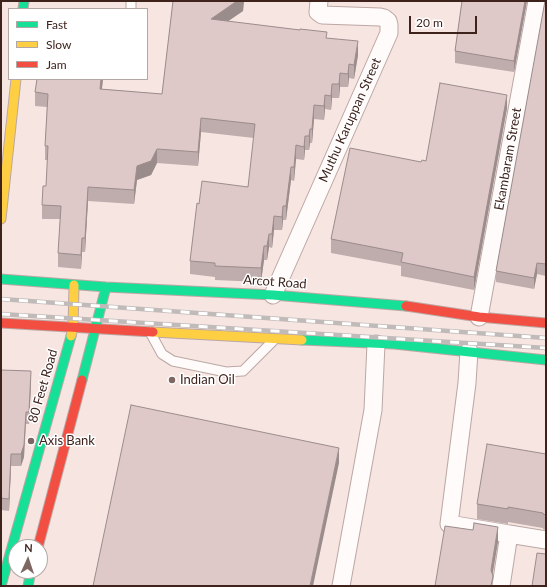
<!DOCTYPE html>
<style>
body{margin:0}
#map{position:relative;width:547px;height:587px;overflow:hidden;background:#f6e5e1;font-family:Lato,sans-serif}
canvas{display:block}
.frame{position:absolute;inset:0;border:2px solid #3e231d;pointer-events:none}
.legend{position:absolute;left:8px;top:8px;width:140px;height:72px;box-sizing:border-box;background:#fff;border:1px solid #b2a7a5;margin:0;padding:5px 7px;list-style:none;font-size:12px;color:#3e231d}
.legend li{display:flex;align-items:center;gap:8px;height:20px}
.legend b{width:20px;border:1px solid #b2a7a5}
.north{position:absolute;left:8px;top:539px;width:40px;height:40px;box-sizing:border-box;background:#fff;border:1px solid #b2a7a5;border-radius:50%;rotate:3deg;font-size:11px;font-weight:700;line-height:16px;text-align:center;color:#3e231d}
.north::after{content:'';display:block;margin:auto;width:14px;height:18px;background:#7e6762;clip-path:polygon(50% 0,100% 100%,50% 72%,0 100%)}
.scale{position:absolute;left:409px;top:16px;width:68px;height:18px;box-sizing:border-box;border:2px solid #3e231d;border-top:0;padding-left:5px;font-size:12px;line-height:14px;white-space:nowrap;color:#3e231d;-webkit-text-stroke:3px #fff;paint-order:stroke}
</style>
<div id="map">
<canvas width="547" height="587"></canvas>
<div class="frame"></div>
<ul class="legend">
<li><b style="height:5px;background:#16e098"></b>Fast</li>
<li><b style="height:5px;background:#ffcf43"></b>Slow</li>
<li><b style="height:5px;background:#f24e42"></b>Jam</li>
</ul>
<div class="north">N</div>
<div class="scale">20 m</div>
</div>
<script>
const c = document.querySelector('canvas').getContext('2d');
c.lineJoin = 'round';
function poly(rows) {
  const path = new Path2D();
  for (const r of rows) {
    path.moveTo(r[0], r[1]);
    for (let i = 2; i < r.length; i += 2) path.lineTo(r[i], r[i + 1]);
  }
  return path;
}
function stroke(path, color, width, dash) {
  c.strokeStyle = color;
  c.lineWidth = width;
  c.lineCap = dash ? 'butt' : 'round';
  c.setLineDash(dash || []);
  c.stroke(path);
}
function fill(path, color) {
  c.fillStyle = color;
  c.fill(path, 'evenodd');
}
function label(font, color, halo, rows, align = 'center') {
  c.font = font + ' Lato,sans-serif';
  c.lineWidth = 3;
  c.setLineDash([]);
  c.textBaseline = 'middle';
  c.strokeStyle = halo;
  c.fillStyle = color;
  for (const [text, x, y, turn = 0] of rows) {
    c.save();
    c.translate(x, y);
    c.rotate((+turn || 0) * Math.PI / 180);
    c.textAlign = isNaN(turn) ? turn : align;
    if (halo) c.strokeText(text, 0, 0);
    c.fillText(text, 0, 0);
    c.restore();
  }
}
const lane = poly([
 [131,9,131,1],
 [150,332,162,354,173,361,226,372,243,371,273,341]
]);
const street = poly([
 [273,295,389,33,389,25,388,21,384,18,380,17,322,15,318,12,319,1],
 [479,317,537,1],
 [469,351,467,383,449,524,509,534,501,586],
 [509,534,546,540],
 [341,586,373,410,376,344]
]);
const fast = poly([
 [23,9,24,1],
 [1,279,106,287,273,295,406,306],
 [302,340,394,344,546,360],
 [82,380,106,287],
 [1,586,71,336],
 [28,586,31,571]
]);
const slow = poly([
 [1,219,16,79],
 [153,332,302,340],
 [71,336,73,328,74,285]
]);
const jam = poly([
 [406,306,479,317,546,323],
 [1,323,153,332],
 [38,547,82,380]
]);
const rail = poly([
 [1,299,546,338],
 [1,314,546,348]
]);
const wall = poly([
 [109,1,121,1,121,2],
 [173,1,244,1,243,11,228,21,327,38,358,55,354,79,349,78,348,87,340,87,339,98,332,98,331,110,325,109,324,120,314,119,312,143,310,143,309,150,305,150,304,160,296,159,294,181,291,180,286,220,283,220,282,230,274,230,272,248,269,247,267,260,264,260,261,282,215,280,215,277,190,274,190,261,199,204,248,187,254,138,201,132,198,166,157,163,151,175,137,180,134,204,88,201,85,252,82,252,81,269,58,267,58,253,60,219,42,219,42,205,46,186,48,160,45,160,45,146,47,107,35,106,35,92,37,79,103,79,102,89,162,94],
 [462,1,527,1,514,72,455,63,455,51],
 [546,1,546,276,537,274,534,289,496,282,496,271],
 [507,108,474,290,401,276,401,266,331,253,331,239,421,162,426,161],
 [1,370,31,383,29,424,26,424,24,457,21,466,11,466,9,511,1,510],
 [546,454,546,530,543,529,543,528,508,522,508,524,477,519,477,504]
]);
const shadedWall = poly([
 [237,1,244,1,243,11,211,33,211,19],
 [525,1,527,1,514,72,514,61],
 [358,41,358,55,354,79,354,65],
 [349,64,349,78,348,87,348,74],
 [340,73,340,87,339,98,339,84],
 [101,79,103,79,100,103,100,89],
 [332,84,332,98,331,110,331,96],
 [325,95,325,109,324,120,324,106],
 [507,95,507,108,474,290,474,277],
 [314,105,314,119,312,143,312,129],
 [201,118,201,132,198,166,198,152],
 [310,129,310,143,309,150,309,136],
 [305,136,305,150,304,160,304,147],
 [296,145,296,159,294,181,294,167],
 [157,149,157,163,151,175,137,180,134,204,134,190,137,166],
 [291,167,291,180,286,220,286,206],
 [88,187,88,201,85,252,85,238],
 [283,206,283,220,282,230,282,217],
 [274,216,274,230,272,248,272,234],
 [269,234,269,247,267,260,267,246],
 [82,238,82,252,81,269,81,255],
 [264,246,264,260,261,282,261,268],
 [537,263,537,274,534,289,534,278],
 [31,371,31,383,29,424,29,412],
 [26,412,24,457,21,466,21,454],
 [339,448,339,463,313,586,310,586],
 [11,454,11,466,9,511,9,499],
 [498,527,498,542,491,584,491,570]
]);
const building = poly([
 [173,1,237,1,211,19,300,30,300,29,327,32,326,38,358,41,354,65,349,64,348,74,340,73,339,84,332,84,331,96,325,95,324,106,314,105,312,129,310,129,309,136,305,136,304,147,296,145,294,167,291,167,286,206,283,206,282,217,274,216,272,234,269,234,267,246,264,246,261,268,215,266,215,263,190,261,197,203,199,204,202,181,248,187,255,124,201,118,198,152,157,149,151,161,137,166,134,190,88,187,85,238,82,238,81,255,58,253,61,206,42,205,43,186,46,186,48,146,45,146,48,94,35,92,37,79,101,79,100,89,162,94,173,1],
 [462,1,525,1,514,61,455,51,462,1],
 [545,1,546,1,546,264,537,263,534,278,496,271,545,1],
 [440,83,507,95,474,277,401,262,403,253,331,239,350,148,421,162,422,160,426,161,440,83],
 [1,370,31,371,29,412,26,412,24,445,21,454,11,454,9,499,1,498,1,370],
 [131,405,339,448,310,586,93,586,131,405],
 [487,444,546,454,546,515,543,514,543,513,508,507,508,509,477,504,487,444],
 [474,523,498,527,491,570,493,576,491,586,435,586,445,526,473,530,474,523],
 [546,552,546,586,532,586,537,553,546,554,546,552]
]);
const markers = [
 [172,380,4,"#7e6762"],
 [31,441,4,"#7e6762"]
];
const streetNames = [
 ["Muthu Karuppan Street",350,120,-66],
 ["Ekambaram Street",508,159,-80],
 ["Arcot Road",275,282,4],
 ["80 Feet Road",43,386,-74]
];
const poiNames = [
 ["Indian Oil",180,380],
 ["Axis Bank",39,441]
];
stroke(lane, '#bca7a3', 11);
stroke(street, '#bca7a3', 19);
stroke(fast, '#bca7a3', 11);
stroke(slow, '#bca7a3', 11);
stroke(jam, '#bca7a3', 11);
stroke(lane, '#fefbfa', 9);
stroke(street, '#fefbfa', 17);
stroke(fast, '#16e098', 9);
stroke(slow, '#ffcf43', 9);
stroke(jam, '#f24e42', 9);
stroke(rail, '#c0bab9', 4.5);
stroke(rail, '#fff', 3, [9]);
fill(wall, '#bfacac');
fill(shadedWall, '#9b8c8c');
fill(building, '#dec8c8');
stroke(building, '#9b8c8c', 1);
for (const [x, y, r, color] of markers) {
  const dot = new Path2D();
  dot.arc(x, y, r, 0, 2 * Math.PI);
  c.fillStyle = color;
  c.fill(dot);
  stroke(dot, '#fff', 1.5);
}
label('13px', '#3e231d', '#fff', streetNames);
label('13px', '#3e231d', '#fff', poiNames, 'left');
</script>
